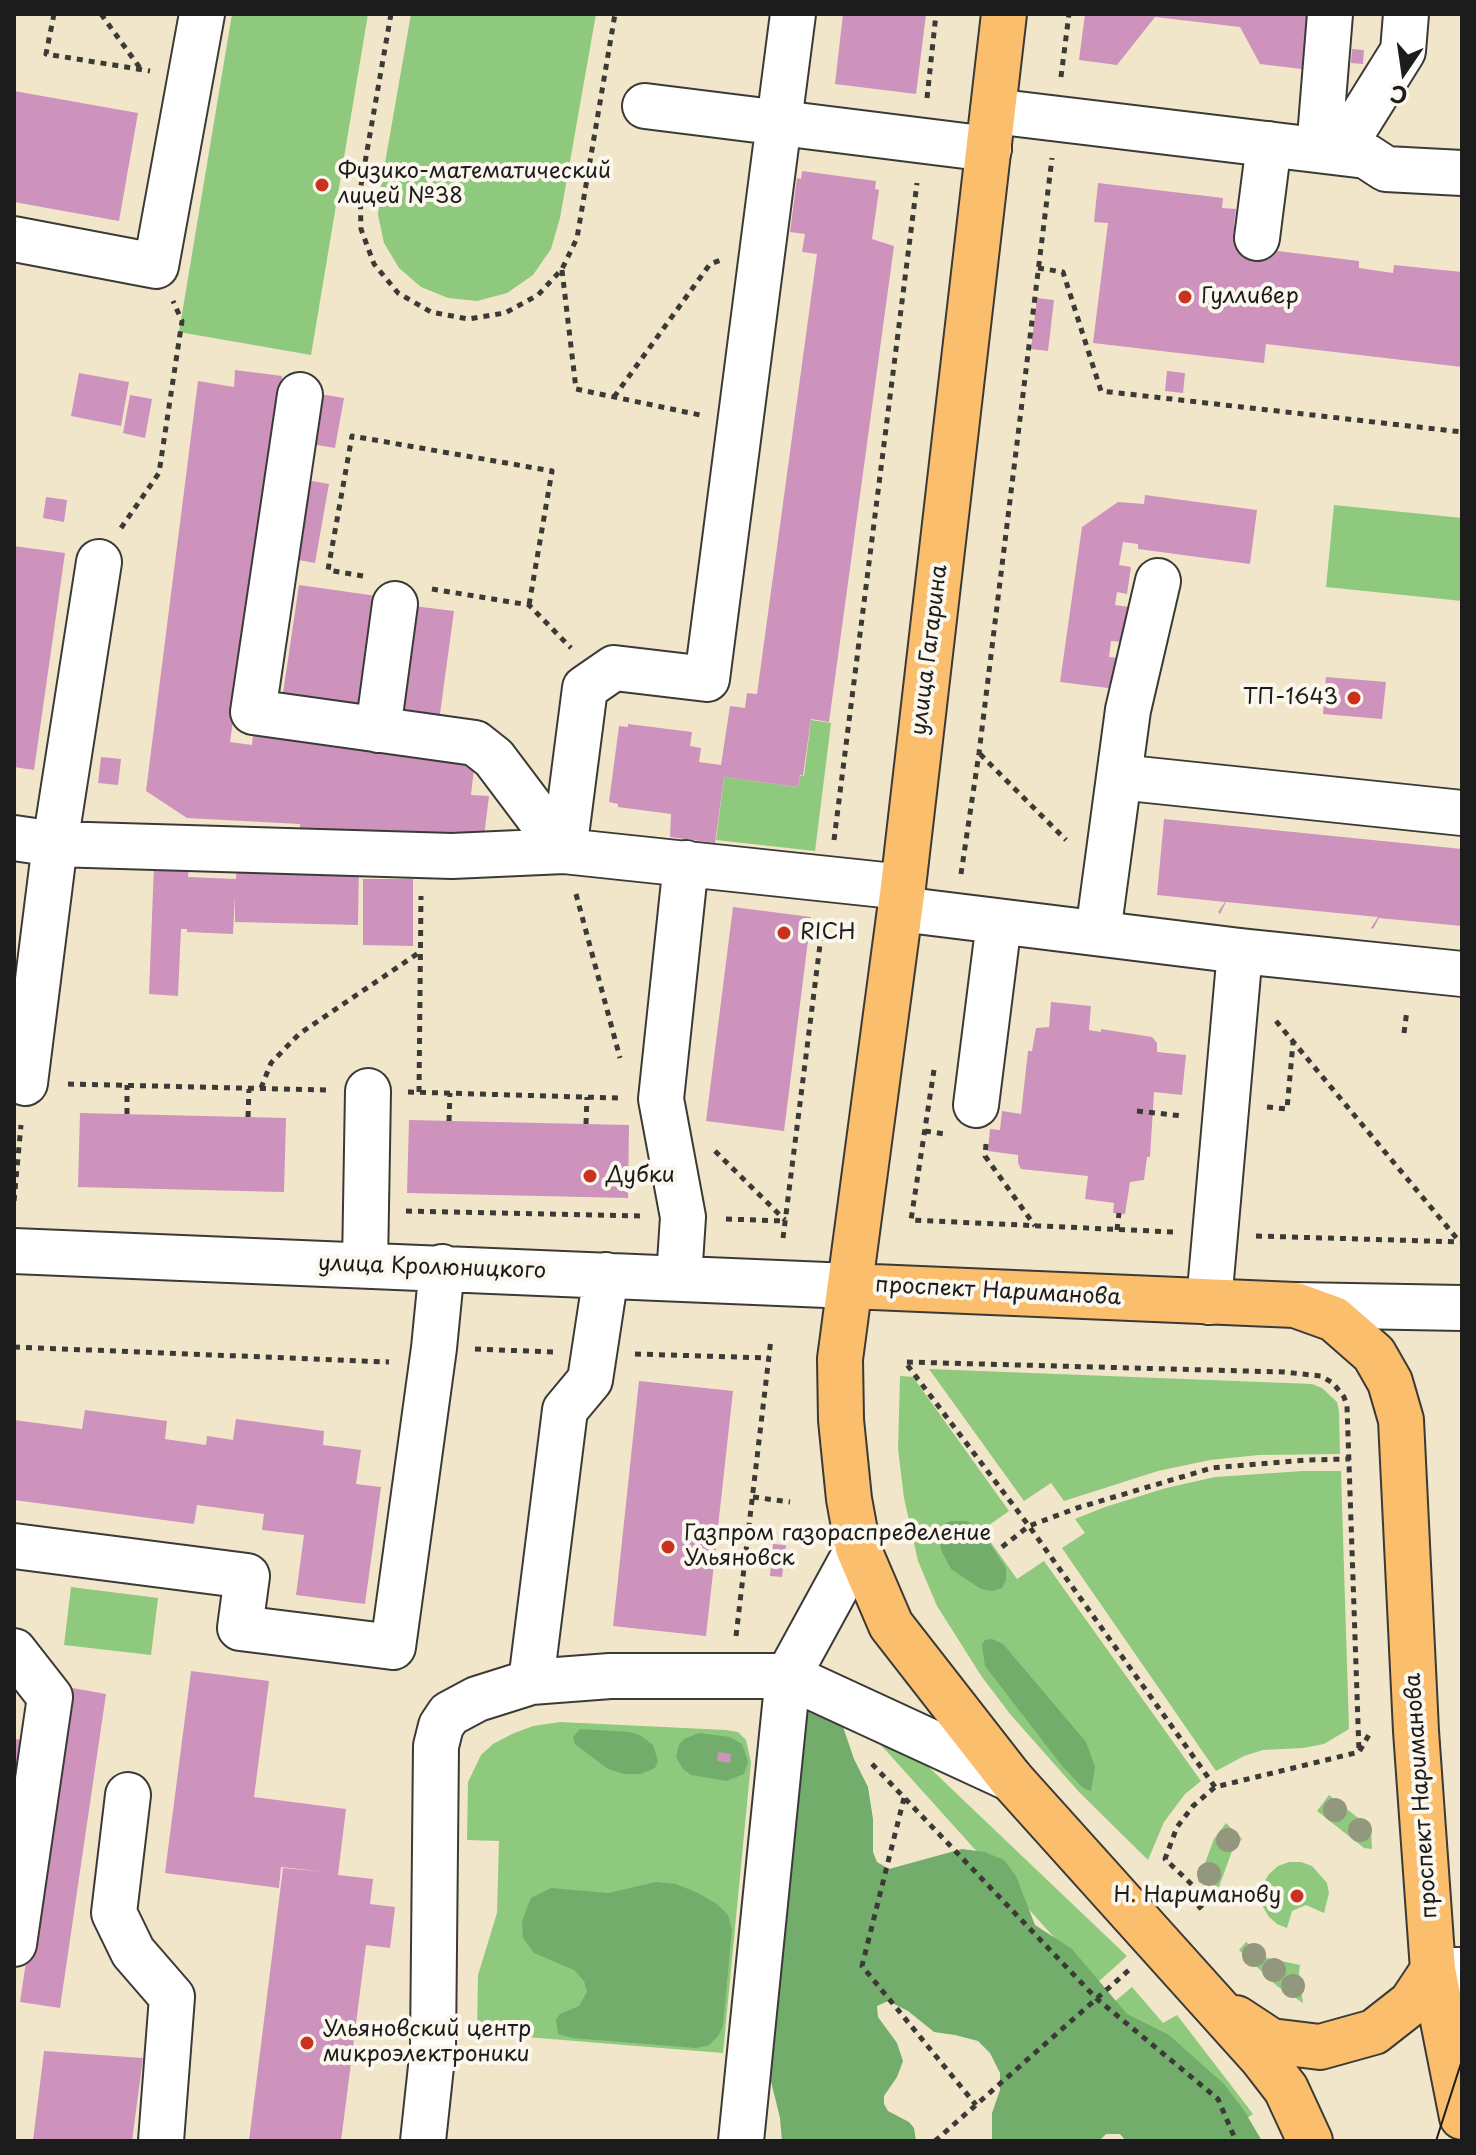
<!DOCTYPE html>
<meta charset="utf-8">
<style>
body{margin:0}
#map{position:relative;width:1476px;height:2155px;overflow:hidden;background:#f1e6ca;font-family:"Playpen Sans",sans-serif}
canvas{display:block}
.frame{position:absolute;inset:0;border:16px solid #1c1c1c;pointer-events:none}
.north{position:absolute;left:1364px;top:32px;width:80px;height:80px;-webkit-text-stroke:6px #fbf7ec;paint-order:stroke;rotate:193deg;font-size:22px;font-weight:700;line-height:32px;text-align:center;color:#1c1c1c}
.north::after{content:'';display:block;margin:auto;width:28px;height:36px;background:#1c1c1c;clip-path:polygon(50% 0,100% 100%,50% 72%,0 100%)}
</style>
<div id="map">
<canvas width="1476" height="2155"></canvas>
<div class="frame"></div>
<div class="north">С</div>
</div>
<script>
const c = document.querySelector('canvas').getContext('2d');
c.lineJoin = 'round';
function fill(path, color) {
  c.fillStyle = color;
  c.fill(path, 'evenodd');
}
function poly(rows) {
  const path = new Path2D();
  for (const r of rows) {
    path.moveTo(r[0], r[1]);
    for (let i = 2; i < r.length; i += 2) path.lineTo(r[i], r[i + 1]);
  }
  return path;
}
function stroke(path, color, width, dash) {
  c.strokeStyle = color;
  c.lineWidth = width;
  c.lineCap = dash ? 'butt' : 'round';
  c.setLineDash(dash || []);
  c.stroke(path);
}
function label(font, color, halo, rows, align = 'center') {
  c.font = font + ' "Playpen Sans",sans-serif';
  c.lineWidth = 8;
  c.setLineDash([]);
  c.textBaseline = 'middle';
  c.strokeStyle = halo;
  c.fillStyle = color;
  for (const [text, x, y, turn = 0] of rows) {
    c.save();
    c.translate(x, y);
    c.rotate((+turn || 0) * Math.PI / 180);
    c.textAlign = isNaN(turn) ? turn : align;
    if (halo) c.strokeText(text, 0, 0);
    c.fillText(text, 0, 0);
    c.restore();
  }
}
const green = poly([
 [232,14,368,14,311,355,179,332],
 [411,14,596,14,560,218,551,249,533,275,507,293,477,301,448,298,421,287,399,268,384,243,378,215,381,186],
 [1334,505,1462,518,1462,601,1326,587],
 [811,720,831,723,815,851,716,840,724,777,798,787,800,776,804,776],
 [929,1369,1312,1384,1322,1388,1337,1402,1339,1411,1340,1454,1259,1455,1210,1460,1158,1471,1064,1501,1051,1483,1024,1501],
 [900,1376,913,1377,1009,1511,982,1530,1017,1579,1044,1561,1201,1781,1185,1794,1164,1822,1148,1860,1079,1792,1010,1714,982,1677,937,1606,918,1561,904,1498,898,1449],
 [1303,1471,1341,1471,1349,1729,1324,1744,1303,1748,1263,1750,1244,1756,1216,1771,1062,1548,1085,1533,1075,1519,1105,1507,1166,1488,1215,1477],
 [71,1587,158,1598,151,1655,64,1645],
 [560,1722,726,1730,738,1732,746,1740,751,1762,723,2053,477,2033,478,1975,497,1913,499,1841,467,1840,468,1782,481,1755,493,1744,512,1734,533,1726],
 [872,1735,914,1753,1127,1956,1096,1984],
 [1329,1795,1371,1828,1372,1849,1364,1848,1317,1811],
 [1226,1823,1242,1839,1232,1851,1219,1887,1198,1882,1214,1839],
 [1289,1862,1301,1862,1312,1866,1327,1883,1329,1893,1324,1913,1306,1905,1292,1911,1287,1928,1277,1924,1269,1917,1263,1907,1261,1896,1263,1884,1269,1874,1278,1866],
 [1246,1942,1267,1958,1300,1965,1299,1973,1303,2003,1277,1986,1239,1950],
 [1132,1987,1163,2023,1177,2015,1253,2114,1246,2119,1113,2003]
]);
const forest = poly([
 [950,1521,966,1521,979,1527,1006,1568,1006,1580,1002,1588,992,1591,981,1589,951,1569,941,1550,939,1537,944,1524],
 [992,1639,1003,1644,1086,1742,1095,1767,1091,1791,1083,1788,1062,1766,985,1666,982,1645,985,1640],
 [809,1704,841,1721,854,1759,868,1787,873,1819,873,1852,877,1862,889,1869,962,1849,985,1852,1004,1860,1016,1876,1035,1925,1072,1949,1127,2014,1169,2035,1224,2084,1245,2112,1262,2141,1126,2141,1120,2134,1106,2134,1099,2141,992,2141,992,2113,1000,2090,1000,2073,990,2053,978,2041,955,2035,934,2032,908,2011,888,2001,877,2006,878,2017,897,2043,903,2061,897,2077,884,2096,884,2104,888,2111,909,2122,914,2128,916,2141,782,2141,780,2118,766,2061,803,1717],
 [580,1729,630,1732,640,1735,653,1745,658,1761,655,1768,641,1774,624,1774,608,1769,575,1744,573,1737],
 [699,1733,730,1737,742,1744,748,1761,744,1774,726,1781,691,1775,683,1769,676,1757,679,1745,684,1739],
 [655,1882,676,1884,698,1893,717,1904,728,1915,732,1929,723,2026,718,2036,709,2045,696,2048,572,2038,558,2034,556,2019,560,2014,579,2006,587,1992,584,1981,574,1970,534,1953,523,1938,522,1921,531,1898,551,1888,609,1893]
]);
const building = poly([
 [843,14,926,14,916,94,835,84],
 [1085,14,1316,14,1310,70,1260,64,1240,27,1155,17,1117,65,1079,60],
 [1352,49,1364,50,1363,64,1351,63],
 [14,91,138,113,119,221,14,202],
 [802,171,876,181,875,189,879,190,872,239,894,246,829,722,811,719,803,776,800,775,798,787,724,777,715,843,670,837,671,814,618,807,618,804,609,802,619,726,628,727,628,724,692,732,690,746,701,748,699,762,721,765,730,706,745,708,747,693,757,694,817,254,802,252,805,234,790,232,797,178,801,179],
 [1098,183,1223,198,1222,208,1236,209,1234,225,1240,226,1237,246,1359,261,1359,268,1393,273,1394,265,1462,272,1462,367,1266,344,1264,363,1093,343,1108,223,1094,222],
 [1037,298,1054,300,1048,351,1031,349],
 [235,370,282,376,230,742,252,745,253,735,275,738,276,734,295,737,294,740,475,759,471,795,489,796,484,837,300,830,300,824,187,818,146,791,198,381,234,387],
 [1167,371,1185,373,1183,393,1165,391],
 [79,373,129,382,121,426,71,416],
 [320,394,344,398,335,448,311,444],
 [130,395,152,399,145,438,123,433],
 [306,480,329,484,315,563,293,559],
 [1145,495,1257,510,1250,564,1138,549,1138,544,1123,542,1119,565,1131,567,1127,594,1117,592,1115,605,1129,607,1124,642,1111,641,1109,657,1120,658,1116,689,1060,682,1082,527,1118,502,1144,504],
 [46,497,67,500,64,522,43,518],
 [14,546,65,553,34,770,14,767],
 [299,585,377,596,360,712,282,700],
 [413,606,454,611,439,721,399,715],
 [1326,677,1386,682,1382,719,1323,714],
 [101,757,121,759,118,785,98,783],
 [1164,819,1462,849,1462,926,1379,918,1373,929,1371,928,1378,917,1226,902,1220,914,1218,912,1225,902,1157,895],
 [237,859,359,862,358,925,235,922,235,896,233,934,187,932,187,929,181,929,178,996,149,994,154,865,189,867,188,877,236,879],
 [363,879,413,879,413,946,363,945],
 [733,907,811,917,784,1131,706,1121],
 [1051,1002,1091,1006,1089,1030,1101,1032,1101,1029,1152,1037,1157,1043,1157,1052,1186,1055,1182,1095,1154,1092,1150,1157,1147,1157,1144,1180,1130,1182,1125,1214,1113,1213,1114,1203,1085,1199,1088,1176,1021,1169,1018,1163,1018,1155,988,1151,990,1129,1000,1130,1002,1111,1021,1114,1028,1051,1032,1051,1036,1028,1049,1027],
 [80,1113,286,1118,284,1192,78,1187],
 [409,1120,629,1125,628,1198,407,1193],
 [639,1381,733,1391,706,1636,613,1626],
 [85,1410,167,1421,165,1439,206,1445,207,1436,233,1440,236,1419,324,1431,323,1445,361,1450,356,1484,381,1487,365,1604,296,1595,304,1535,262,1530,264,1514,197,1505,194,1524,14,1500,14,1420,82,1429],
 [773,1544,786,1545,782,1577,770,1576],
 [191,1671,269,1681,254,1797,346,1809,338,1875,373,1879,370,1904,395,1907,390,1948,366,1945,341,2141,249,2141,283,1868,326,1872,281,1867,279,1888,165,1873],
 [67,1687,106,1694,60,2008,20,2002],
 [14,1739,21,1740,16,1775,14,1775],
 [718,1752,731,1754,730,1763,717,1761],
 [44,2051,143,2058,132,2141,33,2141]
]);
const path = poly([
 [54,14,46,54,150,71],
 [101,14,140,68],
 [391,14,360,191,361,229,374,264,398,293,431,312,468,319,505,313,538,295,562,269,577,238,615,14],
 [1061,77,1069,14],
 [927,98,936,14],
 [1038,268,1063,272,1101,391,1462,432],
 [562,270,576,389,700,415],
 [614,397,710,264,721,260],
 [121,528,159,473,182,321,173,301],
 [363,576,328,570,352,436,552,471,529,605],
 [432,589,529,605,571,648],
 [980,754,1066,840],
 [834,840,917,183],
 [961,874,979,753,1052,158],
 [576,894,620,1058],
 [1276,1021,1459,1241],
 [1404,1033,1407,1010],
 [934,1070,911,1220,1174,1232],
 [68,1084,326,1090],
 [261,1088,271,1063,299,1034,420,952],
 [408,1092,618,1098],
 [419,1092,421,896],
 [1267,1107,1287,1109,1293,1043],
 [1137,1111,1183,1116],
 [127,1114,127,1085],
 [248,1117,249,1089],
 [449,1121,450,1093],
 [586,1124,587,1097],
 [925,1131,945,1134],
 [986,1144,985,1156,1035,1226],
 [715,1151,785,1220],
 [14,1201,21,1125],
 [406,1211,640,1216],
 [726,1219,784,1221],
 [1117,1230,1119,1213],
 [1256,1236,1462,1242],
 [783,1238,823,921],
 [14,1347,389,1362],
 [475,1349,553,1352],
 [635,1354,769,1358],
 [753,1497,790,1502],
 [1002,1547,1029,1526,1077,1508,1212,1468,1305,1460,1350,1459],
 [736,1636,771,1339],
 [872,1764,1097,1999,1218,2099,1236,2141],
 [1215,1787,1029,1526,905,1362,1284,1372,1321,1376,1333,1383,1344,1397,1347,1406,1359,1752],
 [904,1798,862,1966,976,2105],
 [1198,1909,1208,1900,1165,1859,1177,1827,1193,1806,1215,1787,1359,1752,1370,1733],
 [935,2141,1129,1970]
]);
const minor = poly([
 [645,106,989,149],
 [993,111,1366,156,1386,169,1462,173],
 [1319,150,1330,14],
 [1340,152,1403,51,1406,14],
 [1257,238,1269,144],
 [14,239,156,266,202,14],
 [300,395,253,712,475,743,494,758,564,851,903,887],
 [378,730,395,604],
 [1119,777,1128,710,1158,581],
 [14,838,55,844,99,562],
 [900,909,1240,951,1462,974],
 [1098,933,1119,777,1462,813],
 [25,1083,55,844,452,856,564,851,585,688,614,668,707,679,793,14],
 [976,1105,999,922],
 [14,1251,850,1286],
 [365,1265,368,1091],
 [679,1278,683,1217,661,1099,686,863],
 [1209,1302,1240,951],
 [1295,1305,1462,1308],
 [14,1546,247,1576,240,1628,393,1647,434,1348,442,1267],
 [14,1651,50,1697,14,1944],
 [531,1682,565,1410,590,1380,606,1275],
 [128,1795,114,1913,133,1952,172,1997,161,2141],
 [1433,1970,1462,1970],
 [423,2141,433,2048,436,1746,441,1726,449,1714,477,1699,531,1682,610,1676,788,1676,1011,1779],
 [741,2141,788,1676,858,1548]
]);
const major = poly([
 [1004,14,903,887,840,1359,841,1420,849,1499,858,1548,891,1625,1011,1779,1262,2058,1286,2089,1310,2141],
 [850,1286,1295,1305,1334,1319,1374,1354,1390,1382,1401,1420,1416,1731,1433,1970,1462,2117],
 [1236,2018,1271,2041,1320,2047,1374,2032,1411,2003,1433,1970]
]);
const tram = poly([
 [1436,2141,1462,2060],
 [1461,2141,1462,2139]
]);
const trees = [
 [1335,1810],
 [1360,1830],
 [1228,1840],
 [1209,1874],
 [1254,1955],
 [1274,1970],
 [1293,1986]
];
const markers = [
 [322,185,8,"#c8321e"],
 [1185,297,8,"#c8321e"],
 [1354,698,8,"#c8321e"],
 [784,933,8,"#c8321e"],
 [590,1176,8,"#c8321e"],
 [668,1547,8,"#c8321e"],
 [1297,1896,8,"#c8321e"],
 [307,2043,8,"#c8321e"]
];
const poiNames = [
 ["Физико-математический",338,172],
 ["лицей №38",338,197],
 ["Гулливер",1201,297],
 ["ТП-1643",1338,698,"right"],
 ["RICH",800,933],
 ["Дубки",606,1176],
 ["Газпром газораспределение",684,1534],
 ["Ульяновск",684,1559],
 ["Н. Нариманову",1281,1896,"right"],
 ["Ульяновский центр",323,2030],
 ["микроэлектроники",323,2055]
];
const streetNames = [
 ["улица Гагарина",930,650,-83],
 ["улица Кролюницкого",432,1268,2],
 ["проспект Нариманова",998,1292,3],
 ["проспект Нариманова",1422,1796,-94]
];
fill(green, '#8fc97d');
fill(forest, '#73ad6c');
fill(building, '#cd93bc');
stroke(minor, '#3c3a36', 48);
stroke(major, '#3c3a36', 48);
stroke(path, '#3c3a36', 5, [6, 6]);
stroke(minor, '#fff', 44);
stroke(major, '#fabe6d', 44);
stroke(tram, '#1c1c1c', 2);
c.fillStyle = '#92987d';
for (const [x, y] of trees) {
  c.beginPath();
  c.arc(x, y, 12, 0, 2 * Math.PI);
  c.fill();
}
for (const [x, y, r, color] of markers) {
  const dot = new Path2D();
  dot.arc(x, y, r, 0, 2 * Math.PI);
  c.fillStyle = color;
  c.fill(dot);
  stroke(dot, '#fbf7ec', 3);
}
label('22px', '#1c1c1c', '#fbf7ec', poiNames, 'left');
label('22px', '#1c1c1c', '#fbf7ec', streetNames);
</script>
